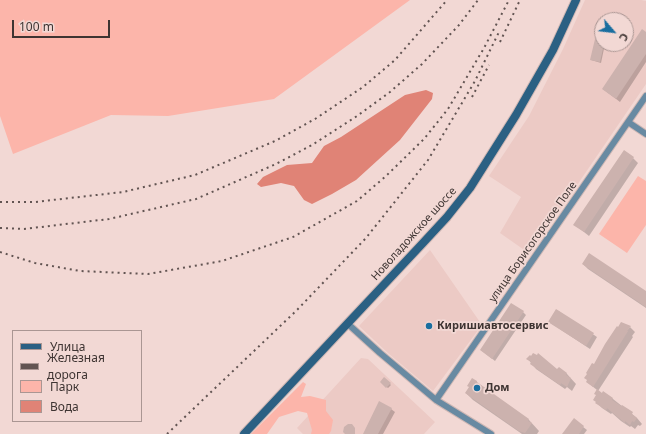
<!DOCTYPE html>
<meta charset="utf-8">
<style>
body{margin:0}
#map{position:relative;width:646px;height:434px;overflow:hidden;background:#f2d8d4;font-family:"Noto Sans",sans-serif}
canvas{display:block}
.legend{position:absolute;left:12px;top:330px;width:130px;height:92px;box-sizing:border-box;background:#f2d8d4;border:1px solid #aa9693;margin:0;padding:5px 7px;list-style:none;font-size:12px;color:#3e3432}
.legend li{display:flex;align-items:center;gap:8px;height:20px}
.legend b{width:20px;border:1px solid #aa9693}
.north{position:absolute;left:594px;top:12px;width:40px;height:40px;box-sizing:border-box;background:#f2d8d4;border:1px solid #aa9693;border-radius:50%;rotate:118deg;font-size:11px;font-weight:700;line-height:16px;text-align:center;color:#3e3432}
.north::after{content:'';display:block;margin:auto;width:14px;height:18px;background:#1a6e9f;clip-path:polygon(50% 0,100% 100%,50% 72%,0 100%)}
.scale{position:absolute;left:12px;top:20px;width:98px;height:18px;box-sizing:border-box;border:2px solid #3e3432;border-top:0;padding-left:5px;font-size:12px;line-height:14px;white-space:nowrap;color:#3e3432;-webkit-text-stroke:3px #f2d8d4;paint-order:stroke}
</style>
<div id="map">
<canvas width="646" height="434"></canvas>
<ul class="legend">
<li><b style="height:5px;background:#2b6083"></b>Улица</li>
<li><b style="height:5px;background:#625452"></b>Железная дорога</li>
<li><b style="height:11px;background:#fcb5aa"></b>Парк</li>
<li><b style="height:11px;background:#e08376"></b>Вода</li>
</ul>
<div class="north">С</div>
<div class="scale">100 m</div>
</div>
<script>
const c = document.querySelector('canvas').getContext('2d');
c.lineJoin = 'round';
function fill(path, color) {
  c.fillStyle = color;
  c.fill(path, 'evenodd');
}
function poly(rows) {
  const path = new Path2D();
  for (const r of rows) {
    path.moveTo(r[0], r[1]);
    for (let i = 2; i < r.length; i += 2) path.lineTo(r[i], r[i + 1]);
  }
  return path;
}
function stroke(path, color, width, dash) {
  c.strokeStyle = color;
  c.lineWidth = width;
  c.lineCap = dash ? 'butt' : 'round';
  c.setLineDash(dash || []);
  c.stroke(path);
}
function label(font, color, halo, rows, align = 'center') {
  c.font = font + ' "Noto Sans",sans-serif';
  c.lineWidth = 3.5;
  c.setLineDash([]);
  c.textBaseline = 'middle';
  c.strokeStyle = halo;
  c.fillStyle = color;
  for (const [text, x, y, turn = 0] of rows) {
    c.save();
    c.translate(x, y);
    c.rotate((+turn || 0) * Math.PI / 180);
    c.textAlign = isNaN(turn) ? turn : align;
    if (halo) c.strokeText(text, 0, 0);
    c.fillText(text, 0, 0);
    c.restore();
  }
}
const built = poly([
 [585,0,641,0,646,1,646,84,530,254,500,233,521,197,489,176,529,116,563,49],
 [602,20,626,20,626,44,602,44],
 [430,250,482,325,433,391,389,354,359,326],
 [361,358,368,359,435,422,424,434,303,434,297,428]
]);
const green = poly([
 [0,0,410,0,274,99,168,116,111,115,13,154,0,116],
 [638,176,646,181,646,225,627,253,599,234],
 [303,382,306,384,301,397,310,396,326,400,326,411,333,420,331,431,329,434,311,434,312,430,307,413,298,411,279,417,267,434,251,434]
]);
const water = poly([
 [426,90,433,93,432,99,400,140,356,180,332,194,312,204,304,200,294,186,281,183,261,187,257,184,263,177,287,165,312,163,324,146,341,137,405,95]
]);
const shadow = poly([
 [602,26,602,44,605,44,601,63,591,60],
 [646,33,646,62,620,102,603,89],
 [633,158,638,163,589,236,575,225],
 [583,264,646,292,646,308,588,269],
 [557,310,597,337,590,349,549,322],
 [523,312,526,315,495,361,481,350],
 [630,327,635,332,632,336,633,337,598,391,602,394,603,392,613,399,637,418,642,424,640,426,638,425,635,429,631,426,630,427,621,421,612,413,611,414,602,408,597,403,597,390,587,382,594,365],
 [528,359,558,370,559,368,567,374,576,384,572,391,567,387,565,389,536,369],
 [384,378,391,385,388,388,381,382],
 [470,387,482,387,529,420,539,431,537,434,522,434,473,400,466,393],
 [391,409,395,412,383,434,364,434],
 [574,420,587,430,584,434,564,434]
]);
const building = poly([
 [600,18,602,19,602,44,604,44,600,62,590,60],
 [642,29,646,32,646,54,616,99,602,89],
 [624,150,634,157,584,232,573,225],
 [589,253,646,291,646,307,582,264],
 [511,303,524,311,492,359,480,350],
 [556,309,594,333,586,346,548,322],
 [621,322,631,326,627,331,628,331,593,387,586,382,587,380,584,378,587,374,586,373,592,363,594,364,605,344,617,326,618,327],
 [533,353,537,355,538,353,557,369,559,367,567,373,566,375,571,378,567,387,561,383,560,385,530,364,531,362,526,359,530,355,531,356],
 [384,377,391,383,386,388,380,382],
 [472,378,477,381,477,382,529,419,528,421,532,423,525,433,519,431,465,393,469,387,467,386],
 [597,389,602,393,603,391,613,398,612,400,621,406,622,405,633,412,632,414,637,418,634,422,632,421,630,425,625,421,625,423,607,408,606,410,595,403,596,402,593,400,596,395,594,394],
 [379,401,392,408,378,434,363,434],
 [574,418,584,426,579,434,562,434],
 [348,424,352,424,355,428,355,434,345,434,343,432,344,427]
]);
const street = poly([
 [628,122,646,134],
 [348,324,380,353,436,400,491,434],
 [436,400,646,96]
]);
const secondary = poly([
 [244,434,422,244,447,217,470,188,516,115,553,50,576,0]
]);
const rail = poly([
 [500,42,520,0],
 [472,97,489,65],
 [0,202,35,202,123,192,195,175,275,141,315,119,363,87,395,60,447,0],
 [0,228,24,229,109,219,196,199,276,164,312,145,357,116,390,92,422,64,459,25,478,0],
 [0,252,35,263,80,271,148,274,222,261,293,237,357,201,386,176,424,139,448,109,484,48,509,0],
 [167,434,297,310,366,238,428,160,475,81,499,32]
]);
const markers = [
 [429,326,4,"#1a6e9f"],
 [477,388,4,"#1a6e9f"]
];
const streetNames = [
 ["Новоладожское шоссе",414,234,-48],
 ["улица Борисогорское Поле",533,242,-55]
];
const poiNames = [
 ["Киришиавтосервис",437,326],
 ["Дом",485,388]
];
fill(built, '#eccac5');
fill(green, '#fcb5aa');
fill(water, '#e08376');
fill(shadow, '#0003');
fill(building, '#ccb2ae');
stroke(street, '#ceb7b4', 8);
stroke(secondary, '#ceb7b4', 10);
stroke(street, '#688aa2', 6);
stroke(secondary, '#2b6083', 8);
stroke(rail, '#625452', 2, [2, 4]);
for (const [x, y, r, color] of markers) {
  const dot = new Path2D();
  dot.arc(x, y, r, 0, 2 * Math.PI);
  c.fillStyle = color;
  c.fill(dot);
  stroke(dot, '#f2d8d4', 1.5);
}
label('11px', '#3e3432', '#f2d8d4', streetNames);
label('bold 11px', '#3e3432', '#f2d8d4', poiNames, 'left');
</script>
